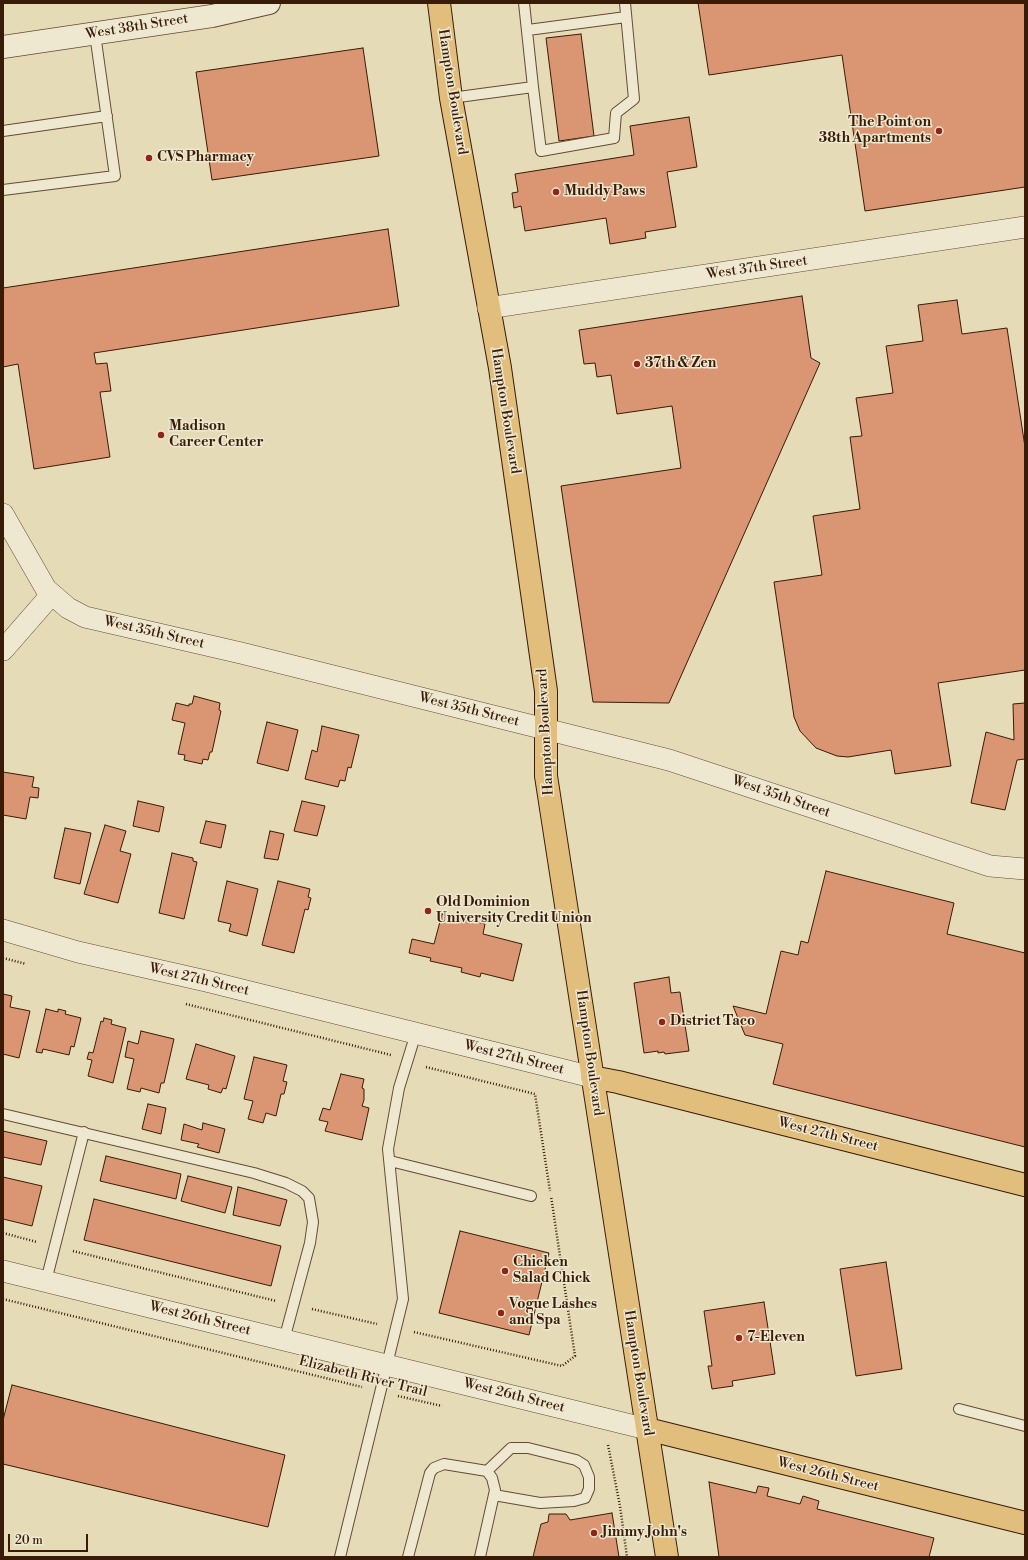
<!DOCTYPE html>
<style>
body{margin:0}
#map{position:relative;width:1028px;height:1560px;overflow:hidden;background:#e5dbb7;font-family:"Libre Bodoni",serif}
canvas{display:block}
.frame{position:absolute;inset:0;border:4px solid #391b07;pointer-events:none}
.scale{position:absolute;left:8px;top:1534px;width:80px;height:18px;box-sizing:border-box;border:2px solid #391b07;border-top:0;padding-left:5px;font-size:12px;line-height:14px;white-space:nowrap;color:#391b07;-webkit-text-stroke:3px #eee8d0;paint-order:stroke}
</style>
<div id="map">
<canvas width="1028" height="1560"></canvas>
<div class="frame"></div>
<div class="scale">20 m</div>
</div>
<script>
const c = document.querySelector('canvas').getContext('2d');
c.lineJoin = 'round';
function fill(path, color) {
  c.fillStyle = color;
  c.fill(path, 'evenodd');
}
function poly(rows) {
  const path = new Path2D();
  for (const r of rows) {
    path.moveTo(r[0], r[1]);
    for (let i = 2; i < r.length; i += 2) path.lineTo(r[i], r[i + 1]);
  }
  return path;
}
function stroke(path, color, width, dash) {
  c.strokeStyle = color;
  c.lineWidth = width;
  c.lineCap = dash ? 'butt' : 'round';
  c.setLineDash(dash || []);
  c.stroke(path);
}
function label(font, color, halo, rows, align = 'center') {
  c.font = font + ' "Libre Bodoni",serif';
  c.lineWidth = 3;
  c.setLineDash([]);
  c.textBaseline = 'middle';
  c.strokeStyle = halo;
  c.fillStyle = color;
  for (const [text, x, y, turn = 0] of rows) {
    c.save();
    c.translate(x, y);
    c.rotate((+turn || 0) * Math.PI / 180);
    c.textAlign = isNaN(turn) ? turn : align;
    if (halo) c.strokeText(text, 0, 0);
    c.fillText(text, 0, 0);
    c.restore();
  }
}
const building = poly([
 [698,3,1025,3,1025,187,865,211,842,55,709,75,698,3],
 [581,34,594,136,559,141,546,38,581,34],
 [363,48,379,156,212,180,196,72,363,48],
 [689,117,697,167,667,172,676,227,645,232,646,238,610,244,606,218,525,231,521,206,514,208,512,193,518,192,515,174,634,155,630,126,689,117],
 [388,229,399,306,94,353,96,364,107,363,111,391,100,392,110,457,34,469,18,364,3,367,3,288,388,229],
 [802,296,811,358,820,363,669,703,593,702,561,486,681,468,672,406,617,414,611,375,597,377,595,363,584,364,579,330,802,296],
 [957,300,962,334,1007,328,1025,447,1025,670,938,683,951,766,895,774,891,750,848,757,837,756,816,748,800,731,794,717,774,582,822,575,813,516,860,509,850,437,862,436,856,398,893,393,886,346,923,341,918,305,957,300],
 [194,696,220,703,219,710,221,711,212,752,210,752,208,760,203,759,202,764,184,760,185,755,178,754,185,723,172,720,176,703,189,706,189,704,192,704,194,696],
 [1025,703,1025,759,1017,760,1005,810,971,803,986,732,1014,740,1013,704,1025,703],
 [267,722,298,730,288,771,257,763,267,722],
 [322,726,359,735,351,768,348,767,345,781,340,780,338,787,305,779,312,750,317,752,322,726],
 [3,772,34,777,32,787,39,788,38,798,30,797,26,819,3,815,3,772],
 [138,801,164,807,159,832,133,826,138,801],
 [302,801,325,806,317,836,294,831,302,801],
 [206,821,226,825,221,848,200,843,206,821],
 [105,825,126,831,120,851,131,854,118,903,84,894,105,825],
 [65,828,91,833,80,884,54,878,65,828],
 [270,831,284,834,278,860,264,858,270,831],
 [172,853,193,858,193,861,197,862,184,919,159,913,172,853],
 [826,871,954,903,947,934,1025,953,1025,1147,773,1084,783,1044,745,1035,733,1006,766,1014,781,951,798,955,801,941,808,943,826,871],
 [227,881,258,889,247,936,229,931,231,924,218,921,227,881],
 [278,881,310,889,308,897,311,898,308,910,305,909,294,953,262,945,278,881],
 [442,914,485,924,483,934,522,944,513,981,481,973,480,977,461,972,462,968,430,961,431,958,409,953,412,939,434,944,442,914],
 [669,977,671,993,680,992,689,1051,665,1054,664,1052,658,1053,658,1051,644,1053,634,983,669,977],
 [3,994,12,996,10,1007,30,1011,19,1058,3,1054,3,994],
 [46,1009,58,1012,58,1009,66,1011,65,1014,81,1018,74,1047,71,1046,69,1055,43,1049,42,1053,36,1052,46,1009],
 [104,1018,112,1020,111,1024,126,1028,113,1083,88,1076,92,1060,87,1059,89,1052,93,1053,101,1021,103,1022,104,1018],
 [141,1031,174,1039,164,1083,161,1083,159,1093,141,1088,140,1092,127,1089,134,1059,125,1057,128,1041,138,1044,141,1031],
 [196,1044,235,1056,226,1089,223,1088,221,1093,208,1089,209,1085,186,1079,196,1044],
 [254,1057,287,1065,283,1081,287,1082,284,1094,281,1094,276,1116,266,1113,263,1123,248,1119,253,1101,244,1099,254,1057],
 [341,1074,364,1079,362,1088,364,1089,364,1100,362,1106,369,1108,362,1140,325,1131,328,1122,319,1120,323,1108,330,1110,341,1074],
 [148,1104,166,1108,161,1134,142,1129,148,1104],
 [203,1123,225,1129,219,1153,197,1147,199,1144,181,1140,184,1124,202,1130,203,1123],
 [3,1131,47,1141,41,1165,3,1157,3,1131],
 [106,1156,181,1174,176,1199,100,1181,106,1156],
 [188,1176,232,1187,225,1213,181,1201,188,1176],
 [3,1177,42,1186,32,1226,3,1219,3,1177],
 [238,1187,287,1200,280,1226,233,1215,238,1187],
 [94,1199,281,1246,271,1286,84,1240,94,1199],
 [460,1231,549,1253,529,1335,439,1313,460,1231],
 [886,1262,902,1369,856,1376,840,1269,886,1262],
 [764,1302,775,1374,732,1381,733,1386,712,1389,708,1366,712,1366,704,1311,764,1302],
 [12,1385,285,1455,268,1527,3,1464,3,1420,12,1385],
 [709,1482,756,1493,758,1486,769,1488,767,1496,800,1504,803,1496,819,1501,817,1509,934,1538,929,1557,719,1557,709,1482],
 [612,1513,619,1557,533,1557,541,1524,548,1522,549,1514,566,1514,570,1520,612,1513]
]);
const path = poly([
 [3,958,26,964],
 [186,1004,391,1055],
 [426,1067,535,1094,550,1191],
 [3,1233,37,1242],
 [73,1251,276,1301],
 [3,1299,362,1387],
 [312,1309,377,1324],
 [414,1332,562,1366,575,1356,551,1196],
 [398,1396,442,1406],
 [608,1445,620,1506,627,1557]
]);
const service = poly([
 [524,3,533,87],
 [528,30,626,17],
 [451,98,533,87,541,151,614,138,616,113,634,99,625,3],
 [3,131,107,116],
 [3,190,115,176,95,34],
 [3,1114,254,1173,286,1183,302,1191,309,1198,313,1222,310,1243,284,1340],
 [390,1161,531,1196],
 [46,1281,84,1132],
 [959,1409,1025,1426],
 [487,1471,511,1448,528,1448,576,1460,584,1465,589,1477,589,1489,585,1498,574,1501,540,1503,494,1495],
 [340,1557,403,1299,388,1149,399,1088,416,1033],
 [408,1557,430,1473,434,1468,444,1464,487,1471,492,1478,495,1490,480,1557]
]);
const minor = poly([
 [488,308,1025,227],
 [3,514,46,589,68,608,85,617,241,653,669,760,990,866,1025,869],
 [3,650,51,595],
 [3,930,78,952,206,981,592,1077],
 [3,1271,647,1429]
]);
const tertiary = poly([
 [3,47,212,16,269,3]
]);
const primary = poly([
 [439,3,451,98,500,368,546,691,546,776,667,1557],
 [592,1077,618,1082,1025,1185],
 [647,1429,1025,1523]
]);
const markers = [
 [939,131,4,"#8f2418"],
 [149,158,4,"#8f2418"],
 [556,192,4,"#8f2418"],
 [637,364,4,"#8f2418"],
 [161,435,4,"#8f2418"],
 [428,911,4,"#8f2418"],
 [662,1022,4,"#8f2418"],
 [505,1271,4,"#8f2418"],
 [501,1313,4,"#8f2418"],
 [739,1338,4,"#8f2418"],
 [594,1533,4,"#8f2418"]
];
const streetNames = [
 ["West 38th Street",137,27,-9],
 ["Hampton Boulevard",452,92,81],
 ["West 37th Street",757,268,-8],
 ["Hampton Boulevard",505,411,81],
 ["West 35th Street",154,633,13],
 ["West 35th Street",469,710,14],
 ["Hampton Boulevard",546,732,-93],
 ["West 35th Street",781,797,19],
 ["West 27th Street",199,980,13],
 ["Hampton Boulevard",589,1053,82],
 ["West 27th Street",514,1058,14],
 ["West 27th Street",828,1135,14],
 ["West 26th Street",200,1319,14],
 ["Hampton Boulevard",638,1373,81],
 ["Elizabeth River Trail",363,1377,14],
 ["West 26th Street",514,1396,14],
 ["West 26th Street",828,1475,14]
];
const poiNames = [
 ["The Point on",931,123,"right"],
 ["38th Apartments",931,139,"right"],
 ["CVS Pharmacy",157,158],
 ["Muddy Paws",564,192],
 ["37th & Zen",645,364],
 ["Madison",169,427],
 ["Career Center",169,443],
 ["Old Dominion",436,903],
 ["University Credit Union",436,919],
 ["District Taco",670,1022],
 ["Chicken",513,1263],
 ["Salad Chick",513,1279],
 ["Vogue Lashes",509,1305],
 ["and Spa",509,1321],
 ["7-Eleven",747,1338],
 ["Jimmy John's",602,1533]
];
fill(building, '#da9572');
stroke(building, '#391b07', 1);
stroke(service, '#644b33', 12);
stroke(minor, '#644b33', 22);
stroke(tertiary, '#644b33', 24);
stroke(primary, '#391b07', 24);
stroke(path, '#391b07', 2.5, [1, 2]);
stroke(service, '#eee8d0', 10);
stroke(minor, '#eee8d0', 21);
stroke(tertiary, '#eee8d0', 22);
stroke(primary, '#e2be7c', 22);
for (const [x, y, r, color] of markers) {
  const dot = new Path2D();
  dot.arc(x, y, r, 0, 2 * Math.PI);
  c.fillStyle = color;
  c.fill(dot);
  stroke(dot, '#eee8d0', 1.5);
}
label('14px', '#391b07', '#eee8d0', streetNames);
label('bold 14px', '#391b07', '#eee8d0', poiNames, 'left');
</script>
